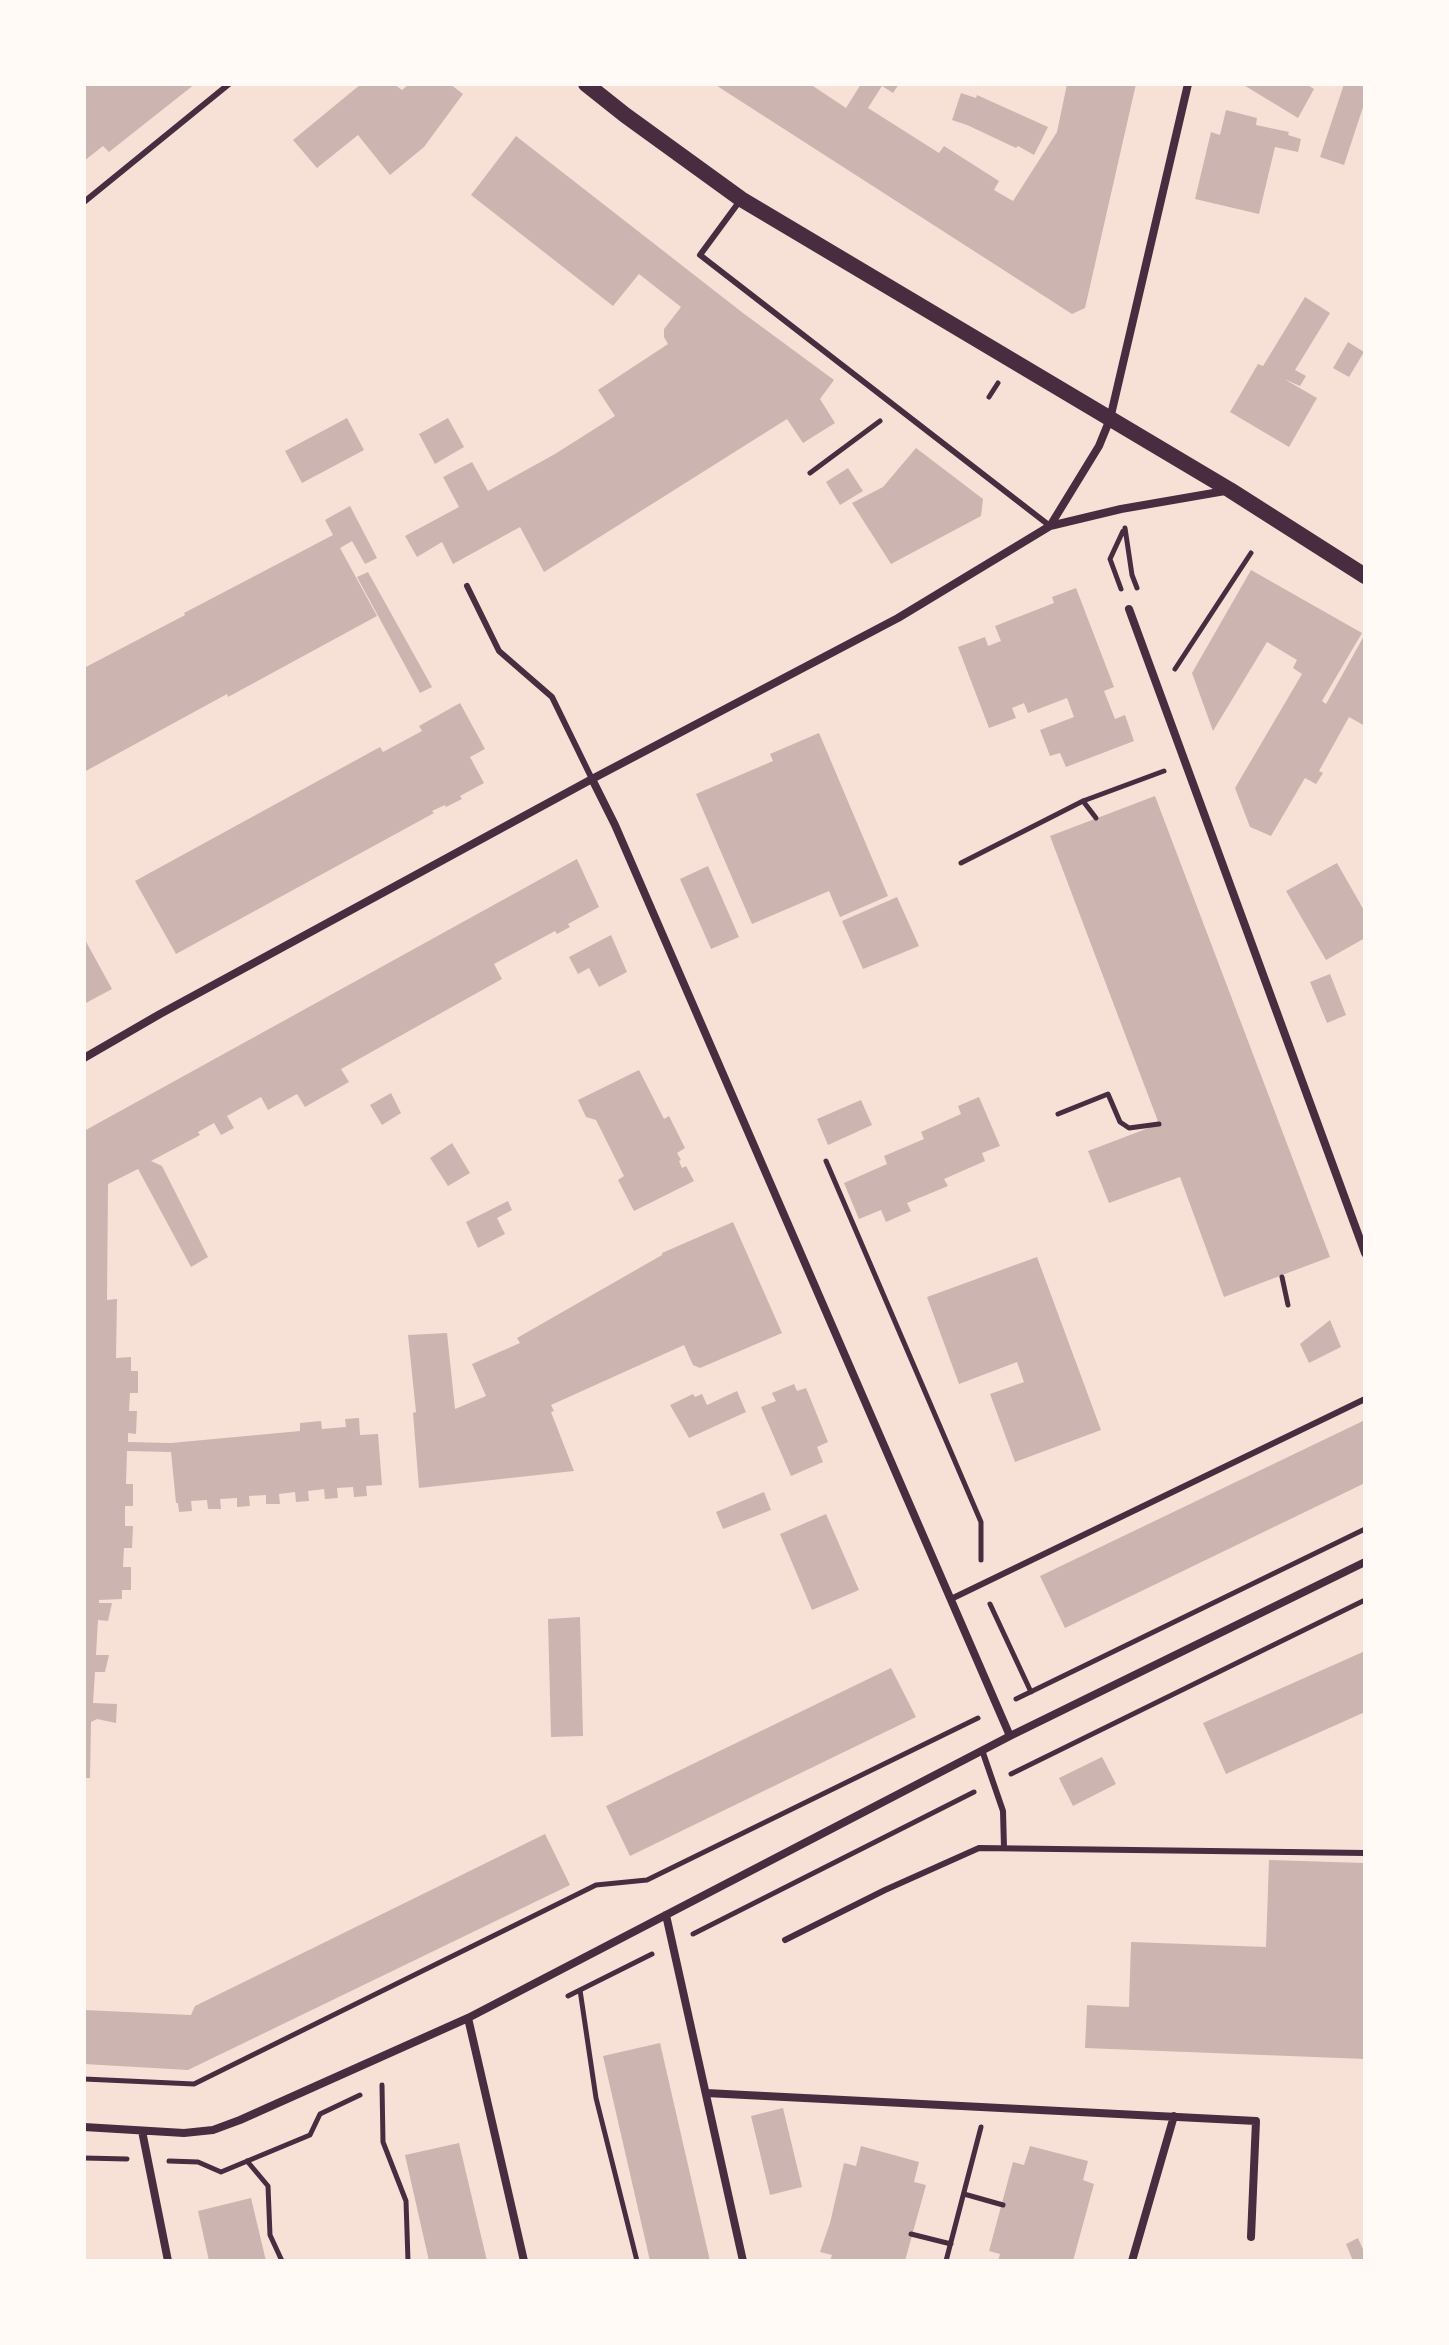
<!DOCTYPE html>
<style>
body{margin:0}
#map{position:relative;width:1449px;height:2345px;overflow:hidden;background:#f7e1d7;font-family:Helvetica,sans-serif}
canvas{display:block}
.frame{position:absolute;inset:0;border:86px solid #fffaf5;pointer-events:none}
</style>
<div id="map">
<canvas width="1449" height="2345"></canvas>
<div class="frame"></div>
</div>
<script>
const c = document.querySelector('canvas').getContext('2d');
c.lineJoin = 'round';
function fill(path, color) {
  c.fillStyle = color;
  c.fill(path, 'evenodd');
}
function poly(rows) {
  const path = new Path2D();
  for (const r of rows) {
    path.moveTo(r[0], r[1]);
    for (let i = 2; i < r.length; i += 2) path.lineTo(r[i], r[i + 1]);
  }
  return path;
}
function stroke(path, color, width, dash) {
  c.strokeStyle = color;
  c.lineWidth = width;
  c.lineCap = dash ? 'butt' : 'round';
  c.setLineDash(dash || []);
  c.stroke(path);
}
const building = poly([
 [84,84,195,84,109,152,103,146,84,161],
 [361,84,394,84,402,90,409,84,450,84,463,94,424,147,390,175,358,135,317,168,293,140],
 [714,84,810,84,846,108,861,84,899,84,893,93,882,86,868,108,939,153,944,146,999,181,994,190,1013,201,1057,132,1067,84,1136,84,1085,308,1072,314],
 [1242,84,1306,84,1314,89,1298,118],
 [1344,84,1365,84,1365,101,1344,165,1320,157],
 [961,93,976,98,977,95,1048,127,1034,155,1018,146,1016,148,967,125,952,120],
 [1226,110,1257,118,1256,125,1289,132,1288,135,1301,139,1298,152,1275,147,1259,214,1195,199,1211,132,1220,135],
 [516,136,743,313,834,380,820,399,835,423,803,443,787,419,544,572,520,527,453,564,442,542,417,557,405,536,459,507,443,477,472,462,488,491,555,454,615,416,598,390,668,344,664,337,664,329,681,307,639,274,613,306,471,195],
 [1305,297,1330,313,1295,370,1306,376,1300,386,1284,379,1317,398,1289,447,1230,412,1258,364,1263,366],
 [1348,342,1364,352,1349,377,1333,368],
 [347,418,364,450,302,483,285,451],
 [448,418,464,447,435,464,419,434],
 [916,448,983,499,981,516,891,564,852,503,883,487],
 [848,468,863,491,840,505,826,482],
 [350,506,377,558,365,564,352,541,340,548,377,616,228,697,227,694,84,772,84,668,185,615,184,613,333,535,325,520],
 [1251,570,1362,633,1322,701,1326,704,1365,634,1365,726,1349,717,1319,771,1323,773,1316,784,1305,778,1271,836,1250,827,1235,788,1302,674,1293,668,1297,660,1267,642,1213,731,1192,673],
 [368,572,432,687,420,693,357,577],
 [1076,588,1114,687,1104,691,1115,719,1125,715,1134,741,1066,767,1060,753,1050,756,1040,730,1074,717,1067,698,1028,713,1024,703,1012,708,1016,718,989,728,958,647,985,637,988,646,1001,641,995,626,1054,603,1052,597],
 [460,703,485,749,470,757,484,783,460,796,462,799,446,807,445,805,432,811,434,813,176,954,135,881,380,747,383,752,422,731,419,726],
 [819,733,888,896,840,917,829,891,752,924,696,794,773,761,770,754],
 [1155,796,1330,1257,1224,1297,1180,1177,1109,1203,1088,1151,1159,1124,1050,836],
 [577,859,599,907,568,924,570,927,557,934,555,931,494,964,502,979,341,1069,349,1082,305,1107,297,1094,268,1110,261,1097,227,1116,234,1128,221,1135,214,1123,198,1132,200,1135,151,1161,162,1166,208,1257,191,1267,138,1169,108,1184,107,1300,117,1299,116,1358,131,1357,131,1371,138,1371,138,1393,130,1393,129,1411,137,1411,136,1434,128,1433,128,1442,171,1443,300,1431,300,1423,321,1421,322,1429,346,1427,345,1419,359,1418,360,1435,378,1434,382,1485,366,1486,367,1496,354,1497,353,1487,337,1488,338,1498,325,1499,324,1489,308,1491,309,1501,296,1502,295,1492,279,1494,280,1504,266,1504,266,1495,249,1496,250,1506,237,1507,237,1498,220,1499,221,1509,208,1509,207,1500,191,1501,192,1511,179,1512,178,1503,176,1503,171,1452,127,1451,126,1484,133,1484,133,1506,125,1506,125,1526,133,1526,132,1548,124,1548,123,1567,131,1567,131,1590,122,1590,122,1599,99,1600,99,1603,112,1603,108,1621,98,1620,96,1655,109,1655,105,1672,95,1672,93,1703,117,1704,116,1723,97,1719,91,1722,90,1778,84,1778,84,1131],
 [1337,863,1365,912,1365,938,1326,960,1286,891],
 [708,866,739,937,711,949,680,879],
 [897,897,919,946,863,969,842,921],
 [611,935,627,972,599,987,589,968,578,974,569,957],
 [84,938,112,989,84,1004],
 [1330,974,1346,1015,1327,1023,1310,982],
 [639,1070,664,1119,669,1116,685,1148,677,1153,681,1160,679,1161,682,1168,686,1166,694,1181,634,1211,618,1180,624,1176,596,1120,586,1117,578,1100],
 [391,1093,401,1113,382,1125,370,1105],
 [979,1097,1000,1146,982,1153,985,1161,944,1179,948,1186,907,1203,911,1211,886,1222,881,1210,859,1219,844,1183,887,1164,884,1156,924,1139,921,1132,961,1114,958,1106],
 [861,1100,872,1125,828,1145,817,1119],
 [452,1143,470,1173,448,1186,430,1158],
 [508,1201,512,1210,497,1218,505,1234,478,1248,466,1222],
 [733,1222,782,1333,700,1368,693,1365,684,1345,551,1405,554,1411,551,1412,574,1471,419,1488,413,1413,416,1412,408,1335,447,1333,455,1409,486,1396,472,1364,520,1343,517,1338,662,1255,662,1253],
 [1037,1257,1101,1430,1015,1462,990,1394,1024,1382,1017,1362,959,1384,927,1297],
 [1330,1320,1341,1347,1309,1363,1300,1344],
 [794,1384,797,1391,806,1388,828,1442,817,1447,823,1462,791,1476,761,1407,776,1401,772,1393],
 [737,1391,746,1412,689,1438,670,1405,693,1394,695,1397,702,1394,707,1405],
 [1365,1420,1365,1483,1065,1628,1040,1576],
 [764,1492,771,1510,723,1529,716,1512],
 [826,1514,859,1590,812,1610,780,1534],
 [580,1617,583,1736,551,1737,548,1619],
 [1365,1651,1365,1712,1226,1774,1203,1723],
 [891,1668,916,1717,630,1856,606,1806],
 [1102,1757,1116,1784,1073,1806,1059,1778],
 [545,1834,570,1885,188,2070,84,2064,84,2010,191,2015,195,2006],
 [1269,1860,1365,1863,1365,2059,1085,2048,1087,2005,1129,2007,1131,1942,1266,1947],
 [660,2043,688,2165,710,2261,650,2261,603,2056],
 [783,2108,802,2187,770,2195,751,2116],
 [459,2143,487,2261,429,2261,405,2155],
 [861,2146,919,2162,914,2182,926,2185,905,2261,830,2261,832,2255,820,2252,830,2223,844,2163,856,2166],
 [1030,2146,1088,2161,1083,2180,1094,2184,1073,2261,998,2261,1000,2254,989,2251,1013,2162,1024,2165],
 [251,2198,266,2261,209,2261,198,2211],
 [1358,2238,1365,2254,1365,2261,1353,2261,1346,2244]
]);
const path = poly([
 [989,397,998,383],
 [810,473,880,421],
 [1125,528,1132,575,1137,588],
 [1121,589,1110,559,1123,531],
 [1175,669,1251,553],
 [1083,801,1096,818],
 [961,863,1083,801,1164,771],
 [1058,1114,1108,1094,1120,1122,1129,1128,1159,1124],
 [826,1161,981,1522,981,1560],
 [1282,1277,1288,1305],
 [990,1604,1031,1692],
 [1016,1699,1365,1529],
 [1011,1774,1365,1600],
 [693,1934,974,1792],
 [580,1990,596,2098,637,2261],
 [568,1996,652,1954],
 [84,2079,194,2084,596,1885,647,1880,978,1718],
 [382,2085,383,2142,406,2201,408,2261],
 [84,2158,127,2159],
 [169,2161,198,2162,221,2172,310,2135,320,2114,360,2095],
 [247,2161,268,2186,270,2235,282,2261],
 [964,2194,1003,2205],
 [911,2234,951,2244],
 [946,2261,981,2127]
]);
const service = poly([
 [84,202,229,84],
 [739,202,700,255,1050,526],
 [467,586,499,651,552,697,592,779],
 [951,1599,1365,1399],
 [982,1750,1003,1811,1004,1848],
 [785,1940,885,1890,979,1848,1365,1853]
]);
const minor = poly([
 [1050,526,1099,446,1110,419,1188,84],
 [1129,609,1365,1253],
 [592,779,615,825,1010,1736],
 [84,1058,160,1014,592,779,898,618,1050,526,1121,509,1225,491],
 [666,1915,743,2261],
 [468,2018,524,2261],
 [706,2093,1256,2121,1251,2237],
 [84,2127,184,2133,213,2130,240,2120,468,2018,1010,1736,1365,1562],
 [142,2131,168,2261],
 [1132,2261,1174,2116]
]);
const secondary = poly([
 [586,84,625,115,741,199,1230,490,1365,576]
]);
fill(building, '#ccb4b1');
stroke(path, '#4a2c40', 5);
stroke(service, '#4a2c40', 6);
stroke(minor, '#4a2c40', 8);
stroke(secondary, '#4a2c40', 16);
</script>
